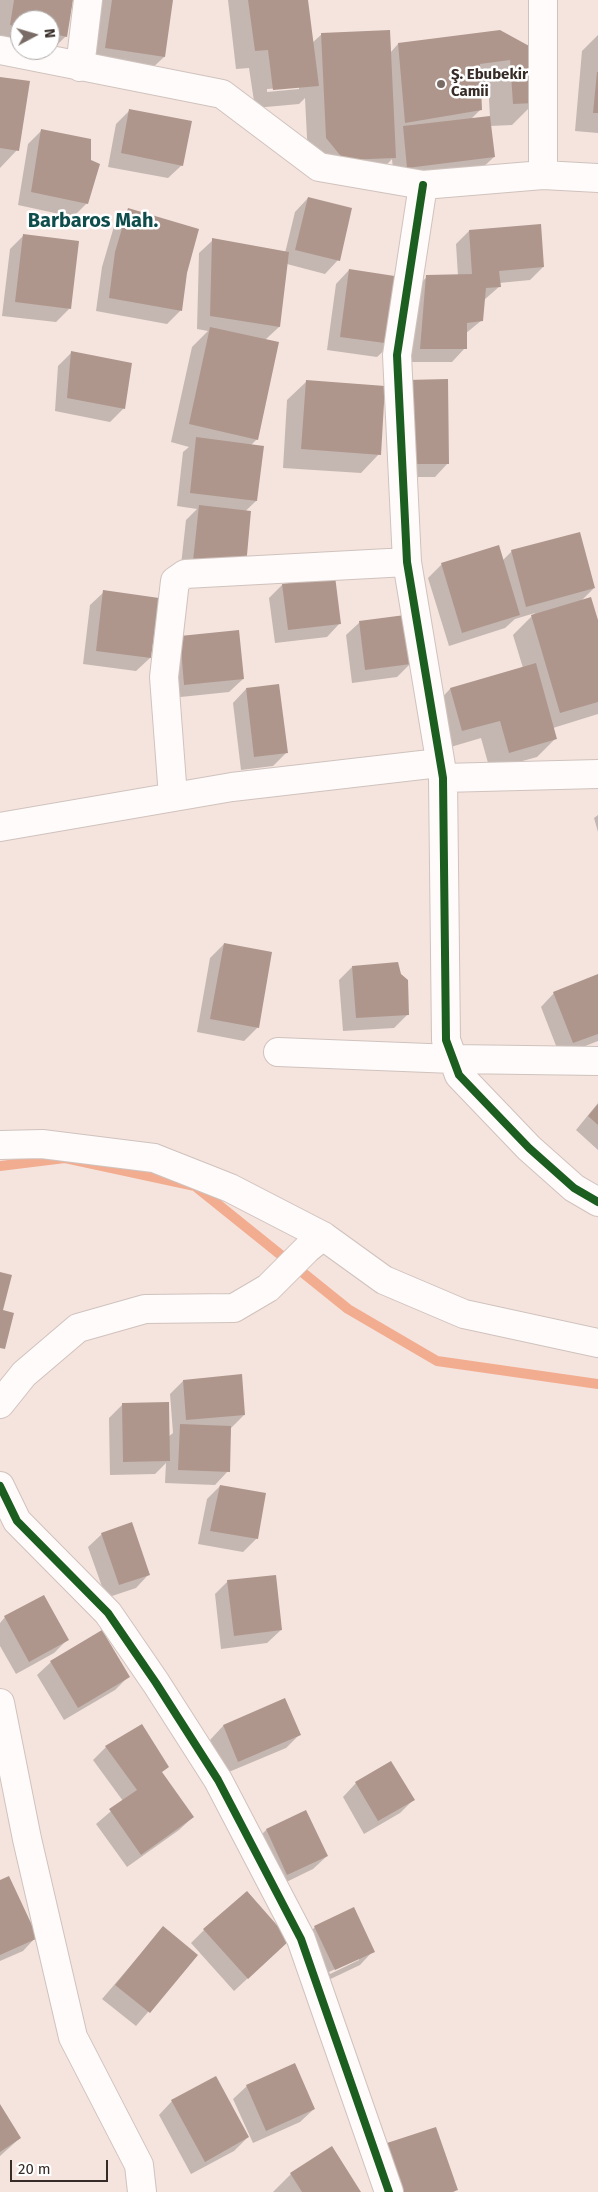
<!DOCTYPE html>
<meta charset="utf-8">
<style>
body{margin:0}
#map{position:relative;width:598px;height:2192px;overflow:hidden;background:#f5e4de;font-family:"Fira Sans",sans-serif}
canvas{display:block}
.north{position:absolute;left:10px;top:10px;width:50px;height:50px;box-sizing:border-box;background:#fff;border:1px solid #afaaa8;border-radius:50%;rotate:84deg;font-size:14px;font-weight:700;line-height:20px;text-align:center;color:#362b26}
.north::after{content:'';display:block;margin:auto;width:18px;height:22px;background:#796c66;clip-path:polygon(50% 0,100% 100%,50% 72%,0 100%)}
.scale{position:absolute;left:10px;top:2160px;width:98px;height:22px;box-sizing:border-box;border:2px solid #362b26;border-top:0;padding-left:6px;font-size:15px;line-height:18px;white-space:nowrap;color:#362b26;-webkit-text-stroke:4px #fff;paint-order:stroke}
</style>
<div id="map">
<canvas width="598" height="2192"></canvas>
<div class="north">N</div>
<div class="scale">20 m</div>
</div>
<script>
const c = document.querySelector('canvas').getContext('2d');
c.lineJoin = 'round';
function fill(path, color) {
  c.fillStyle = color;
  c.fill(path, 'evenodd');
}
function poly(rows) {
  const path = new Path2D();
  for (const r of rows) {
    path.moveTo(r[0], r[1]);
    for (let i = 2; i < r.length; i += 2) path.lineTo(r[i], r[i + 1]);
  }
  return path;
}
function stroke(path, color, width, dash) {
  c.strokeStyle = color;
  c.lineWidth = width;
  c.lineCap = dash ? 'butt' : 'round';
  c.setLineDash(dash || []);
  c.stroke(path);
}
function label(font, color, halo, rows, align = 'center') {
  c.font = font + ' "Fira Sans",sans-serif';
  c.lineWidth = 5;
  c.setLineDash([]);
  c.textBaseline = 'middle';
  c.strokeStyle = halo;
  c.fillStyle = color;
  for (const [text, x, y, turn = 0] of rows) {
    c.save();
    c.translate(x, y);
    c.rotate((+turn || 0) * Math.PI / 180);
    c.textAlign = isNaN(turn) ? turn : align;
    if (halo) c.strokeText(text, 0, 0);
    c.fillText(text, 0, 0);
    c.restore();
  }
}
const shadow = poly([
 [0,0,71,0,66,36,47,55,50,50,50,20,20,20,20,49,0,45],
 [97,0,172,0,164,57,145,75,87,66],
 [228,0,307,0,312,43,322,34,390,53,398,44,500,32,534,103,512,125,490,126,494,157,480,170,394,181,392,159,376,176,308,157,305,98,299,104,255,108,249,68,236,69],
 [488,82,490,117,471,119,480,110,480,83],
 [299,87,299,89,267,92,267,89],
 [598,35,598,133,575,131,582,51],
 [0,78,17,150,0,168],
 [130,110,182,165,168,178,108,167,116,124],
 [41,131,87,203,73,217,18,205,28,144],
 [308,198,338,260,325,274,287,264,279,327,265,340,257,439,251,445,256,501,180,574,186,520,197,509,177,506,183,452,189,447,171,442,192,347,208,331,197,329,199,253,213,240,285,253,295,212],
 [128,210,186,273,180,311,167,324,96,311,102,267,115,223],
 [469,231,543,267,530,280,499,283,500,286,484,300,482,320,465,334,465,348,452,362,407,362,413,290,427,277,458,276,456,244],
 [24,235,69,309,56,322,2,316,10,249],
 [349,270,391,344,377,357,327,350,336,284],
 [71,353,130,364,123,409,110,422,55,411,58,366],
 [407,381,448,463,435,477,395,477],
 [306,382,379,454,361,473,283,468,287,400],
 [512,551,594,588,580,602,598,625,598,714,553,728,556,738,537,757,490,770,481,738,444,749,432,708,450,689,523,668,513,635,535,613,515,619,505,628,449,646,428,578,442,564,502,561],
 [282,585,340,623,327,637,275,643,269,598],
 [104,592,150,658,136,671,83,664,90,605],
 [360,622,410,664,397,677,352,683,346,635],
 [180,637,243,679,229,692,171,698],
 [246,689,287,752,273,766,241,770,233,703],
 [598,815,598,832,594,818],
 [224,944,271,953,257,1028,244,1041,197,1032,210,958],
 [352,967,407,1015,394,1028,343,1031,339,980],
 [598,976,598,1041,560,1056,541,1007,554,993],
 [598,1103,598,1150,576,1130],
 [183,1381,244,1415,231,1428,228,1471,215,1485,165,1483,166,1463,155,1474,110,1475,109,1418,122,1405,168,1437,173,1433,170,1394],
 [220,1486,257,1538,243,1552,198,1544,207,1499],
 [102,1534,149,1574,136,1588,106,1598,88,1547],
 [228,1581,281,1630,267,1643,221,1649,215,1594],
 [5,1617,68,1639,54,1653,16,1674,0,1646,0,1623],
 [51,1662,129,1676,115,1690,64,1720,37,1675],
 [284,1700,299,1735,286,1748,224,1774,210,1740,223,1726],
 [106,1747,161,1772,193,1817,179,1830,127,1867,96,1824,123,1801,93,1760],
 [356,1783,413,1800,400,1813,364,1834,343,1797],
 [305,1812,327,1856,313,1869,274,1888,253,1843,266,1830],
 [0,1882,36,1937,23,1951,0,1961],
 [315,1927,373,1951,360,1965,322,1983,302,1940],
 [359,1958,359,1960,330,1974,329,1972],
 [163,1928,196,1956,136,2026,102,1999],
 [204,1930,275,1953,234,1991,191,1943],
 [247,2086,314,2109,300,2122,253,2143,233,2099],
 [172,2101,248,2137,234,2151,191,2174,159,2115],
 [0,2106,20,2138,0,2156],
 [388,2144,456,2190,454,2192,386,2192,374,2158],
 [331,2148,360,2192,273,2192,291,2174]
]);
const stream = poly([
 [0,1166,65,1158,195,1186,348,1309,437,1361,598,1384]
]);
const building = poly([
 [14,0,73,0,67,37,50,33,50,20,20,20,20,27,10,25],
 [112,0,173,0,165,57,105,48],
 [248,0,308,0,319,86,273,90,268,50,255,51],
 [390,30,396,158,344,160,326,138,321,33],
 [500,30,531,47,535,103,513,104,510,60,480,64,482,110,405,123,398,43],
 [597,72,598,72,598,113,593,113],
 [0,77,30,81,19,151,0,148],
 [129,109,192,121,183,166,121,153],
 [490,116,495,157,407,168,403,126],
 [41,129,91,139,91,160,100,164,88,204,31,192],
 [308,197,352,208,340,261,295,250],
 [128,208,199,229,187,273,182,311,109,298,115,252],
 [541,224,544,267,499,271,501,287,486,288,483,321,467,323,467,349,420,349,426,275,472,274,469,230],
 [23,234,79,241,71,309,15,302],
 [212,238,289,252,280,327,210,316],
 [349,269,401,277,392,344,340,337],
 [210,327,279,342,258,440,189,424],
 [71,351,132,363,125,409,67,398],
 [448,379,449,464,408,464,407,380],
 [306,380,385,386,381,455,301,449],
 [196,437,264,446,257,501,190,493],
 [199,505,251,511,246,566,193,561],
 [580,532,595,588,526,607,511,550],
 [499,545,520,615,462,633,441,563],
 [335,576,341,624,288,630,282,584],
 [103,590,159,598,151,658,96,651],
 [591,597,598,620,598,702,560,713,531,615],
 [405,615,411,664,365,670,359,621],
 [239,630,244,679,184,685,180,636],
 [536,663,557,739,509,753,500,721,462,731,450,688],
 [279,684,288,753,254,757,246,688],
 [224,943,272,952,259,1028,210,1019],
 [398,962,401,974,408,980,409,1015,356,1018,352,966],
 [598,974,598,1034,573,1043,553,992],
 [598,1104,598,1125,588,1116],
 [0,1272,12,1275,3,1310,14,1313,5,1349,0,1348],
 [242,1374,245,1415,186,1420,183,1380],
 [169,1402,170,1461,123,1462,122,1403],
 [180,1424,231,1426,230,1472,178,1470],
 [220,1485,266,1493,258,1539,210,1531],
 [132,1522,150,1575,119,1585,101,1533],
 [276,1575,282,1630,234,1636,227,1580],
 [44,1595,69,1640,29,1662,4,1616],
 [102,1630,130,1677,78,1708,50,1661],
 [285,1698,301,1735,238,1762,223,1725],
 [142,1724,169,1767,162,1772,194,1817,141,1855,109,1809,137,1790,105,1746],
 [391,1761,415,1800,378,1821,355,1782],
 [306,1810,328,1856,287,1875,266,1829],
 [9,1876,38,1938,0,1955,0,1880],
 [247,1891,290,1940,248,1979,203,1929],
 [354,1907,375,1952,335,1970,314,1926],
 [163,1926,198,1955,150,2013,115,1985],
 [295,2063,315,2109,266,2131,246,2085],
 [216,2076,249,2137,205,2162,171,2100],
 [0,2104,21,2138,0,2152],
 [436,2127,458,2190,452,2192,404,2192,387,2143],
 [332,2146,361,2192,302,2192,290,2173]
]);
const minor = poly([
 [0,50,222,94,319,167,423,185,543,175,543,0],
 [80,67,88,0],
 [543,175,598,178],
 [423,185,397,355,407,562,443,778,446,1040,459,1075,529,1148,574,1188,598,1202],
 [443,778,598,774],
 [173,797,164,677,175,581,185,574,407,562],
 [0,827,232,787,439,763],
 [278,1052,453,1059,598,1061],
 [0,1145,42,1144,154,1158,230,1188,323,1236,384,1280,464,1314,598,1343],
 [0,1404,24,1374,78,1328,145,1309,234,1308,268,1288,307,1249,323,1236],
 [0,1486,17,1521,108,1613,156,1683,218,1780,301,1939,389,2192],
 [0,1703,27,1839,73,2037,139,2165,142,2192]
]);
const cycleway = poly([
 [423,185,397,355,407,562,443,778,446,1040,459,1075,529,1148,574,1188,598,1202],
 [0,1486,17,1521,108,1613,156,1683,218,1780,301,1939,389,2192]
]);
const markers = [
 [441,84,5,"#796c66"]
];
const poiNames = [
 ["Ş. Ebubekir",451,75],
 ["Camii",451,92]
];
const districtNames = [
 ["Barbaros Mah.",93,221]
];
fill(shadow, '#0003');
stroke(stream, '#f2ad90', 10);
fill(building, '#ae968c');
stroke(minor, '#d0c2bd', 30);
stroke(minor, '#fefbfa', 28);
stroke(cycleway, '#1b5e20', 8);
for (const [x, y, r, color] of markers) {
  const dot = new Path2D();
  dot.arc(x, y, r, 0, 2 * Math.PI);
  c.fillStyle = color;
  c.fill(dot);
  stroke(dot, '#fff', 2);
}
label('bold 15px', '#362b26', '#fff', poiNames, 'left');
label('bold 20px', '#0e4d4c', '#fff', districtNames);
</script>
